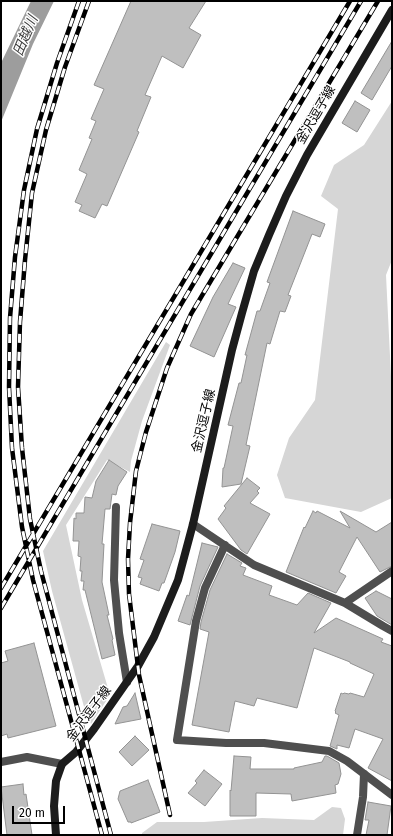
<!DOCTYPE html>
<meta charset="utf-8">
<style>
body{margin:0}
#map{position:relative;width:393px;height:836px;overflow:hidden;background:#fff;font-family:"Fira Sans",sans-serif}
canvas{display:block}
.frame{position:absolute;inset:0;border:2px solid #000;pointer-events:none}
.scale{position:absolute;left:12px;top:806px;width:53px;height:18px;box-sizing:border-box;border:2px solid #000;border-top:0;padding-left:5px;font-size:12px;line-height:14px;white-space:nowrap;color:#000;-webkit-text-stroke:3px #fff;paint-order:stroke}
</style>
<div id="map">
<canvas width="393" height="836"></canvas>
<div class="frame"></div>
<div class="scale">20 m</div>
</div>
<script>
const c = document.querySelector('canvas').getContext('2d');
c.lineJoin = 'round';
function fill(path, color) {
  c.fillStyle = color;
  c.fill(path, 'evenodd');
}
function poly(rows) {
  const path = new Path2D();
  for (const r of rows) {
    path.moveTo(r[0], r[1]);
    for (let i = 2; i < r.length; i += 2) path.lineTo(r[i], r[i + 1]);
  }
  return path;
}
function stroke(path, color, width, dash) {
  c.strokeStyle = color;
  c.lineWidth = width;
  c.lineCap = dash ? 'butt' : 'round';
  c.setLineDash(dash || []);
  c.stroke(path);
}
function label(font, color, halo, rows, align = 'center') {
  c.font = font + ' "Fira Sans","Noto Sans JP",sans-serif';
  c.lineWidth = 3;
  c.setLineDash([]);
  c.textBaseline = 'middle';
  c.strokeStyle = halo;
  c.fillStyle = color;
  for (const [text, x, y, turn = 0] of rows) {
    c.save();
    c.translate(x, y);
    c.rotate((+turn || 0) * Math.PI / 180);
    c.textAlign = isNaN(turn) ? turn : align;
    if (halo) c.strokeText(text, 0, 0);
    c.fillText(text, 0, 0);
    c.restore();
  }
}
const green = poly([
 [392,101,392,260,386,275,392,397,392,498,361,512,285,498,277,475,289,438,315,400,338,209,321,196,334,165,364,145],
 [166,342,170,345,142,421,131,461,130,472,107,460,66,525,82,600,110,695,91,724,87,712,86,714,52,591,43,551],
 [332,807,341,808,345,819,343,835,142,835,142,833,157,822,204,822,262,818,314,820]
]);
const water = poly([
 [31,1,54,1,33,44,1,122,1,63]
]);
const building = poly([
 [131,1,206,1,189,28,201,35,183,68,162,56,145,95,151,97,137,131,139,132,107,206,102,204,95,218,79,211,82,205,75,202,87,174,79,170,92,139,89,138,96,121,91,119,104,89,94,85,131,1],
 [392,41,392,66,372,100,361,93,392,41],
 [355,101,370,110,357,132,342,123,355,101],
 [293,211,325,224,320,237,312,234,288,295,291,296,285,312,280,311,270,344,267,343,246,445,250,446,241,484,222,487,223,468,224,468,233,426,228,425,239,383,241,383,247,355,245,355,257,311,260,311,270,283,267,282,293,211],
 [233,263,245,268,228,304,236,307,214,357,190,346,213,297,233,263],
 [109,460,127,472,118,486,116,495,112,494,110,509,105,509,102,544,104,544,102,582,109,615,107,615,113,639,112,640,115,655,102,659,85,590,83,590,84,581,81,581,82,571,80,571,81,557,78,556,79,541,73,541,74,518,76,519,76,513,84,513,85,497,92,498,96,481,109,460],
 [247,478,260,488,257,491,259,493,250,503,270,514,247,554,241,550,218,519,226,508,224,506,247,478],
 [313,511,316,513,317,511,350,528,340,511,376,532,392,522,392,566,380,572,357,537,339,572,346,576,336,593,286,572,304,527,305,528,313,511],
 [152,524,180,531,175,552,164,583,162,583,159,591,140,584,142,578,138,577,144,560,140,559,152,524],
 [202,543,218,547,200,586,190,625,178,621,187,595,189,596,202,543],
 [227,554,242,563,240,566,246,568,243,575,272,586,269,595,297,605,308,593,331,603,314,633,336,618,383,639,381,642,392,646,392,781,368,768,383,739,355,729,349,748,337,745,337,749,330,746,339,715,335,713,336,712,335,711,341,693,343,694,344,693,349,694,350,693,364,697,374,674,350,663,350,662,314,648,297,708,257,698,254,706,235,701,229,732,192,725,209,632,200,629,201,622,210,590,227,554],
 [376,591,392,599,392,625,377,616,365,598,376,591],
 [34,643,56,726,8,738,7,734,1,736,1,663,8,661,5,651,34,643],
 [135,693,141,719,115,724,123,707,127,706,135,693],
 [135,736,149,750,132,766,119,752,135,736],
 [234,756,251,757,250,769,294,769,294,768,322,762,325,756,327,756,339,763,341,774,338,784,335,785,336,793,292,801,291,794,256,793,256,816,230,816,230,790,231,791,234,756],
 [204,770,222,784,205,806,188,793,197,783,195,781,204,770],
 [148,780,160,812,131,823,131,822,128,822,118,799,120,791,148,780],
 [23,784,24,795,26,794,32,835,7,835,1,787,23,784],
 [368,802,391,806,387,835,366,835,369,820,365,820,368,802]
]);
const service = poly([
 [357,835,363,797,364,774]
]);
const minor = poly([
 [116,507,114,580,119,633,127,682],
 [193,524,254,565,345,603,383,626,392,631],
 [225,545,205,588,196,621,177,740,226,743,264,743,329,751,347,761,392,795],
 [345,603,392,571]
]);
const tertiary = poly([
 [1,762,27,757,62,764]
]);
const secondary = poly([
 [56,835,54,806,56,781,62,764,76,752,94,729,138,666,154,637,178,580,193,524,232,350,242,313,254,271,269,235,286,196,307,155,392,10]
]);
const rail = poly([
 [79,1,57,63,37,129,24,190,15,257,10,318,9,387,12,448,22,527,33,580,102,835],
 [89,1,65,67,46,130,32,193,25,260,20,322,18,387,22,448,30,519,41,571,111,835],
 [1,588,350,1],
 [1,608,361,1],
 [170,815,139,675,129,594,128,559,130,523,136,471,146,432,167,368,191,314,378,1]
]);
const streetNames = [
 ["金沢逗子線",316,115,-60],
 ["金沢逗子線",204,421,-77],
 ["金沢逗子線",89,714,-53]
];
const waterNames = [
 ["田越川",26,36,-67]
];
fill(green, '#d6d6d6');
fill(water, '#9d9d9d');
fill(building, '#bfbfbf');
stroke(building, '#939393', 1);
stroke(service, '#4f4f4f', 8);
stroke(minor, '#4f4f4f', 8);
stroke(tertiary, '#4f4f4f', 8);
stroke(secondary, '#1c1c1c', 8);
stroke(rail, '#000', 4.5);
stroke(rail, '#fff', 3, [9]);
label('13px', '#000', '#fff', streetNames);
label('italic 14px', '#3e3e3e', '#fff', waterNames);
</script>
